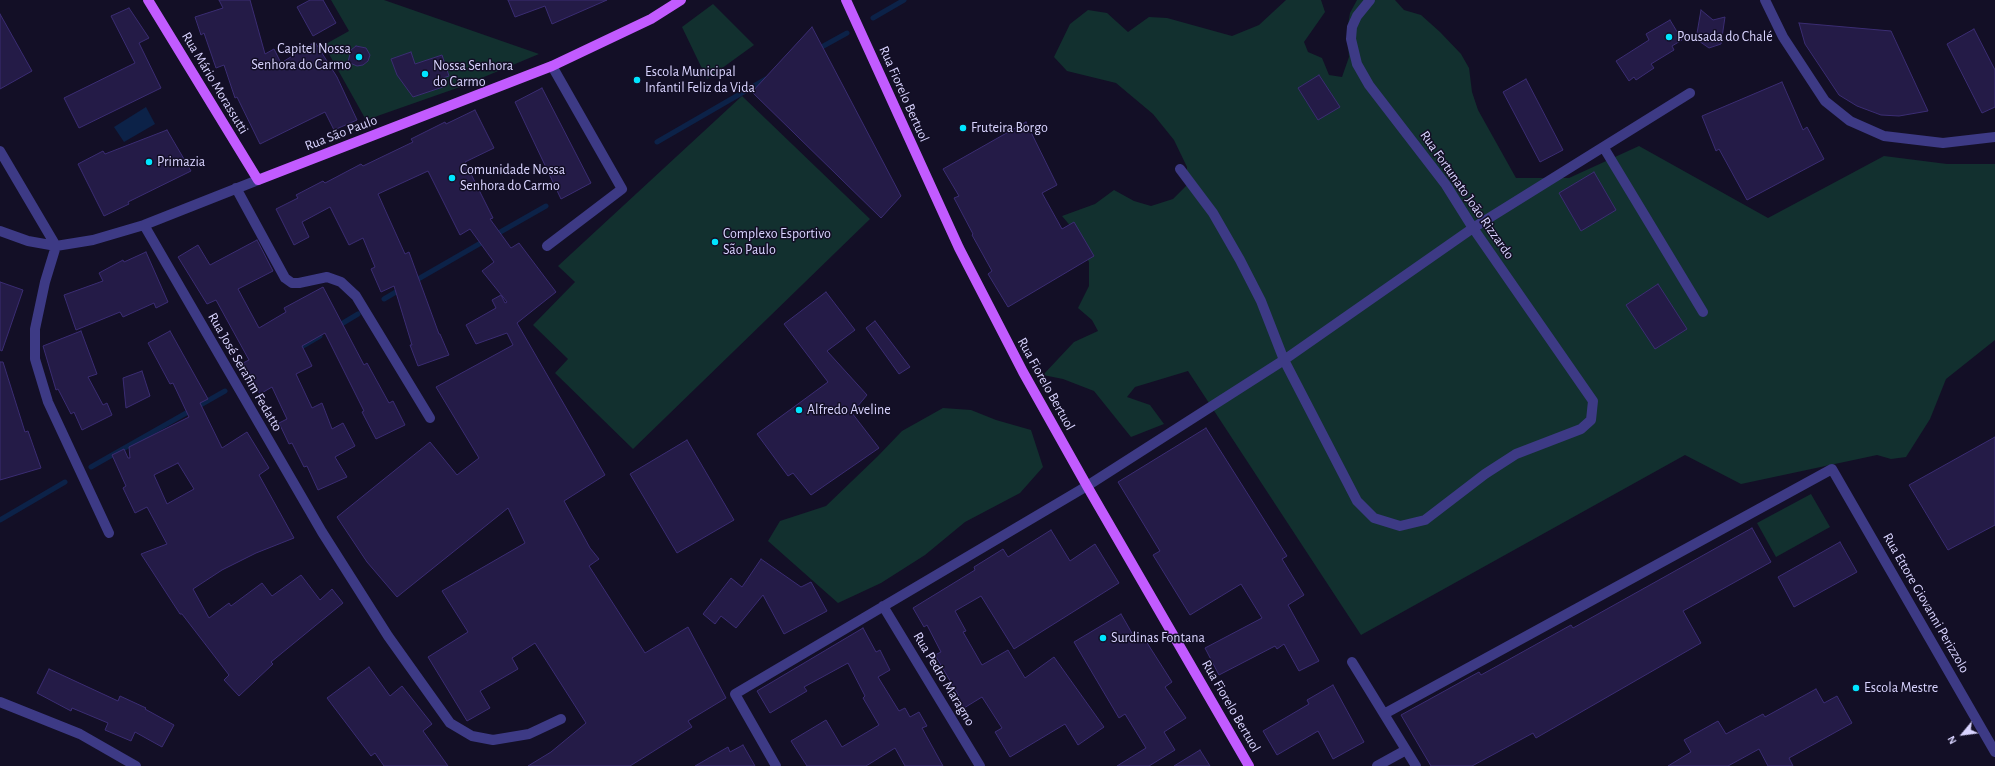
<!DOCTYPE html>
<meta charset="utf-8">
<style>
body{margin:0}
#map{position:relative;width:1995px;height:766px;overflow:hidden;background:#130f26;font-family:"Alegreya Sans",sans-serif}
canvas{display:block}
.north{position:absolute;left:1943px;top:714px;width:40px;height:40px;-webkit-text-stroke:3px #130f26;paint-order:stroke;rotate:241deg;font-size:11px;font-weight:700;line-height:16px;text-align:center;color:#d9d4ff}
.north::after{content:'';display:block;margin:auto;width:14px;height:18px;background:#d9d4ff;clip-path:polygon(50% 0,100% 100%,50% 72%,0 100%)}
</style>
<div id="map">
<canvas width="1995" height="766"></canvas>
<div class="north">N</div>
</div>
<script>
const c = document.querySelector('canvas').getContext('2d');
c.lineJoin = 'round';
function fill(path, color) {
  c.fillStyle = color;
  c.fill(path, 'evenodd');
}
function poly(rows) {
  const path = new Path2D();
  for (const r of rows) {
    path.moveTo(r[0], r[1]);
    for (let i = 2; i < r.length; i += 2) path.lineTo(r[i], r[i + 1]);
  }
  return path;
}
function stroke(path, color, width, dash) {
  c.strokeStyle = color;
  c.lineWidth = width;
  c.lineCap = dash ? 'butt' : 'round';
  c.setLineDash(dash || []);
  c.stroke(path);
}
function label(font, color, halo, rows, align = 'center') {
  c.font = font + ' "Alegreya Sans",sans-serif';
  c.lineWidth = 3;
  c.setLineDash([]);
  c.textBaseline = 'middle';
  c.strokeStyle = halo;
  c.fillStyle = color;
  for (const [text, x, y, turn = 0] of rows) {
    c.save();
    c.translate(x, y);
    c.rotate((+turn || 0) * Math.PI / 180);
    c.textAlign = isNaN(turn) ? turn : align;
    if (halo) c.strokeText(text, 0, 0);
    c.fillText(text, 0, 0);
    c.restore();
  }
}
const green = poly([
 [331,0,384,0,539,54,460,87,366,120,324,45,349,31],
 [1286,0,1321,0,1325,12,1304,42,1308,52,1322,58,1329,75,1342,77,1349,57,1347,31,1350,13,1357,0,1395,0,1404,10,1421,15,1440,32,1461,54,1469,68,1472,92,1478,110,1516,178,1569,178,1639,146,1768,218,1884,156,1947,164,1995,164,1995,340,1946,379,1930,419,1906,457,1891,459,1877,455,1741,484,1685,455,1361,635,1188,371,1135,387,1127,397,1150,405,1164,424,1131,437,1094,391,1063,379,1043,375,1074,342,1098,331,1092,320,1078,308,1089,286,1089,262,1073,229,1062,216,1095,204,1114,190,1134,201,1151,206,1173,199,1187,185,1187,167,1174,140,1153,114,1116,83,1067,71,1054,57,1070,24,1088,10,1107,13,1128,32,1149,17,1167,18,1232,36,1259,25],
 [713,4,754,45,707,79,682,27],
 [742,96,870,219,633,449,555,373,568,359,533,325,575,282,558,266],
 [943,408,971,410,996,420,1031,430,1043,467,1020,493,965,522,925,555,881,583,838,603,768,541,780,521,826,506,878,456,902,431],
 [1811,494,1830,527,1776,557,1757,523]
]);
const water = poly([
 [146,107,155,124,124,142,114,127]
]);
const stream = poly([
 [873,18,904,0],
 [818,49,847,33],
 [657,142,766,79],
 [495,235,546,206],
 [413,282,486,240],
 [384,299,401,289],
 [338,326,358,314],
 [296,350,320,336],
 [91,467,225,391],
 [0,520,65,482]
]);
const building = poly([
 [219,0,250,0,265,54,274,49,281,63,315,42,337,77,357,120,334,130,325,112,260,144,237,97,235,98,224,65,216,68,204,33,201,35,195,17,223,8,219,0],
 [310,0,323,0,336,23,313,36,297,7,310,0],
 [508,0,607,0,552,24,545,6,515,17,508,0],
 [129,8,149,38,139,43,161,88,79,128,64,98,135,63,111,16,129,8],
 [1701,10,1713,20,1725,17,1721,44,1709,48,1696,39,1701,10],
 [0,14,32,71,0,89,0,14],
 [1670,20,1682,40,1672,46,1674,50,1651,64,1654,68,1636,80,1634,77,1629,81,1616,61,1649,40,1646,34,1670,20],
 [1799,23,1891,31,1928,111,1899,116,1881,115,1857,106,1839,95,1805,44,1799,23],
 [812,27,901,196,881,218,752,92,812,27],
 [1974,29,1995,70,1995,107,1982,113,1947,44,1974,29],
 [356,46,366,48,370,55,368,61,363,65,357,66,348,62,351,50,356,46],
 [411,52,415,64,442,55,449,76,443,78,446,86,413,97,397,75,391,59,411,52],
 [1319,75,1340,107,1318,120,1298,88,1319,75],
 [1526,79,1563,150,1540,162,1503,92,1526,79],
 [1782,82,1803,130,1807,127,1824,159,1747,200,1719,149,1716,151,1702,116,1782,82],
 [542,88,591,183,561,199,515,102,542,88],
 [475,110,494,148,465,162,493,218,490,219,511,248,519,243,556,292,517,323,605,475,564,501,590,548,599,559,589,566,645,653,688,627,726,698,688,721,692,727,630,766,528,766,551,752,586,723,535,643,512,658,518,669,480,691,490,708,467,721,428,657,468,632,442,591,525,543,508,508,397,597,367,562,337,517,430,442,457,475,479,458,436,387,513,345,507,333,476,344,466,325,496,308,492,300,501,295,505,303,507,302,482,271,494,262,470,229,460,235,428,171,378,194,405,254,409,252,439,334,440,334,449,355,418,366,410,345,412,345,394,286,381,292,371,269,375,267,363,238,349,245,330,207,302,222,309,237,294,245,276,209,298,198,296,195,323,181,325,183,361,164,363,166,413,142,411,139,445,122,446,124,475,110],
 [1026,122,1057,185,1042,193,1062,229,1074,222,1094,256,1008,307,988,274,992,271,972,235,973,234,954,198,959,196,943,169,1026,122],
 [167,130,191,171,128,202,129,204,104,216,78,164,103,151,105,154,167,130],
 [1594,172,1616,210,1581,231,1559,193,1594,172],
 [257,240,273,271,238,289,259,328,286,312,284,308,323,287,364,365,367,363,389,403,393,401,405,425,376,439,362,412,364,411,325,333,302,346,312,366,296,374,312,408,322,403,332,429,343,423,355,446,335,457,347,477,318,490,307,466,304,467,292,443,289,444,279,423,287,419,272,387,260,394,243,363,249,360,216,300,207,304,178,257,198,245,210,265,257,240],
 [146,252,168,302,156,308,154,303,123,317,120,312,76,330,64,295,103,281,99,273,123,260,124,262,146,252],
 [0,282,23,290,2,351,0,350,0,282],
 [1658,284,1687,329,1655,349,1626,305,1658,284],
 [826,292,855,330,827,351,867,395,852,413,879,448,811,495,793,473,788,476,757,434,828,382,784,324,826,292],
 [875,321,910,367,899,374,866,328,875,321],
 [81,331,97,374,88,377,103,405,107,403,112,415,82,430,74,412,71,414,58,389,56,390,43,346,81,331],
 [170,331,208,399,200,403,222,448,247,432,269,468,259,475,294,538,256,553,222,570,193,589,209,618,229,603,231,606,262,583,272,596,301,575,320,600,332,589,343,603,271,662,273,664,239,696,224,680,229,675,182,614,180,614,141,554,167,544,147,507,135,513,123,488,126,486,112,455,124,449,128,458,130,458,129,447,189,417,173,383,170,384,148,343,170,331],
 [178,463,194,489,167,504,154,475,178,463],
 [0,362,3,362,25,432,28,431,41,468,0,480,0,362],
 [142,371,150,396,126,408,123,378,142,371],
 [1206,428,1287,556,1282,559,1304,595,1288,605,1319,661,1299,671,1284,644,1277,649,1275,646,1219,675,1205,648,1262,618,1241,584,1190,615,1153,555,1160,551,1118,482,1206,428],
 [1995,437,1995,525,1948,550,1909,485,1995,437],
 [687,440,734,520,677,553,630,474,687,440],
 [1752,528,1771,562,1683,611,1701,643,1536,738,1533,733,1472,766,1431,766,1401,715,1479,672,1481,675,1571,625,1573,628,1752,528],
 [1051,530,1070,561,1095,544,1119,583,1014,649,981,596,955,611,966,631,963,632,982,665,1008,650,1025,678,1054,657,1104,727,1078,745,1065,724,1010,757,995,732,1002,728,982,697,964,708,957,697,959,696,935,655,941,652,927,625,924,627,913,608,975,570,974,567,1003,549,1008,557,1051,530],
 [1840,542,1857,572,1794,607,1778,577,1840,542],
 [761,559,801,587,811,582,827,611,784,634,763,595,736,628,721,616,715,624,703,614,731,578,742,587,761,559],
 [1121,614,1137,642,1144,638,1172,682,1165,687,1186,718,1164,732,1175,750,1149,766,1117,766,1146,748,1125,714,1119,718,1074,642,1121,614],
 [863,628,876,652,880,650,890,670,878,677,899,711,905,708,910,717,919,712,927,726,922,728,943,766,905,766,895,748,866,766,807,766,791,741,826,720,842,747,879,725,863,698,865,696,848,663,804,687,807,691,770,713,757,691,863,628],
 [369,667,390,696,402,686,432,724,423,731,448,766,384,766,375,753,371,756,327,698,369,667],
 [49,669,118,701,120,696,146,708,145,709,174,725,162,747,135,732,131,741,105,730,108,723,72,708,71,711,37,693,49,669],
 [1333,685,1364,742,1333,759,1318,731,1277,755,1263,731,1309,704,1307,700,1333,685],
 [1816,689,1824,703,1837,696,1852,723,1789,758,1793,766,1768,766,1759,749,1728,766,1668,766,1691,752,1684,740,1718,721,1726,734,1763,714,1765,717,1816,689],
 [743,745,755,766,695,766,728,747,730,752,743,745],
 [1200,750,1210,766,1174,766,1200,750]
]);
const minor = poly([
 [1765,0,1783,37,1825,101,1850,121,1884,136,1943,143,1995,137],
 [1604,148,1703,312],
 [0,151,56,246],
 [1180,169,1213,213,1240,260,1261,301,1284,360,1357,501,1374,518,1400,526,1425,520,1485,474,1516,454,1581,429,1591,420,1593,401,1473,228,1446,185,1369,85,1357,64,1351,39,1352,27,1357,16,1370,0],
 [236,188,285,278,292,283,299,283,327,277,341,282,356,296,430,418],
 [144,225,322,532,388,636,450,723,472,736,493,740,529,734,561,719],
 [0,231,28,241,56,246,93,240,144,225,258,180],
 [56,246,45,282,35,329,35,359,48,402,109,533],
 [547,246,622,189,552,66],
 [883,606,980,766],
 [1352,662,1416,766],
 [0,702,80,734,136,766],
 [1384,714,1832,469,1995,752],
 [776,766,735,694,1087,486,1284,360,1473,228,1690,93],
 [1377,766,1406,750]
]);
const major = poly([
 [148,0,258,180,552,66,651,19,681,0],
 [846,0,959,248,1023,372,1087,486,1249,766]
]);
const markers = [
 [1669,37,4,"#00e5ff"],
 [359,57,4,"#00e5ff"],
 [425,74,4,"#00e5ff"],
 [637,80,4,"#00e5ff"],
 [963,128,4,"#00e5ff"],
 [149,162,4,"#00e5ff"],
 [452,178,4,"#00e5ff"],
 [715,242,4,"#00e5ff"],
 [799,410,4,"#00e5ff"],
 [1103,638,4,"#00e5ff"],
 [1856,688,4,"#00e5ff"]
];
const poiNames = [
 ["Pousada do Chalé",1677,37],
 ["Capitel Nossa",351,49,"right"],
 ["Senhora do Carmo",351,65,"right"],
 ["Nossa Senhora",433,66],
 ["do Carmo",433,82],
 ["Escola Municipal",645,72],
 ["Infantil Feliz da Vida",645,88],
 ["Fruteira Borgo",971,128],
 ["Primazia",157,162],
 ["Comunidade Nossa",460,170],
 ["Senhora do Carmo",460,186],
 ["Complexo Esportivo",723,234],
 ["São Paulo",723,250],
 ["Alfredo Aveline",807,410],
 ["Surdinas Fontana",1111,638],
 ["Escola Mestre",1864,688]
];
const streetNames = [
 ["Rua Mário Morassutti",215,83,59],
 ["Rua Fiorelo Bertuol",904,94,66],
 ["Rua São Paulo",341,133,-21],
 ["Rua Fortunato João Rizzardo",1467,195,55],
 ["Rua José Serafim Fedatto",245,372,60],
 ["Rua Fiorelo Bertuol",1046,384,61],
 ["Rua Ettore Giovanni Perizzolo",1926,603,60],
 ["Rua Pedro Maragno",944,679,59],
 ["Rua Fiorelo Bertuol",1231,706,60]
];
fill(green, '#12302f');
fill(water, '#0c2248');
stroke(stream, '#0c2248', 5);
fill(building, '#241b47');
stroke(building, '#3b2d73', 1);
stroke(minor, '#3d3a85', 10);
stroke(major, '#c25bff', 10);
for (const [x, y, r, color] of markers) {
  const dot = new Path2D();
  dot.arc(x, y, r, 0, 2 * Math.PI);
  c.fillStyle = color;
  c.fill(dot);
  stroke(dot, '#130f26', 1.5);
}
label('14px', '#d9d4ff', '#130f26', poiNames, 'left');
label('14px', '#d9d4ff', '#130f26', streetNames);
</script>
